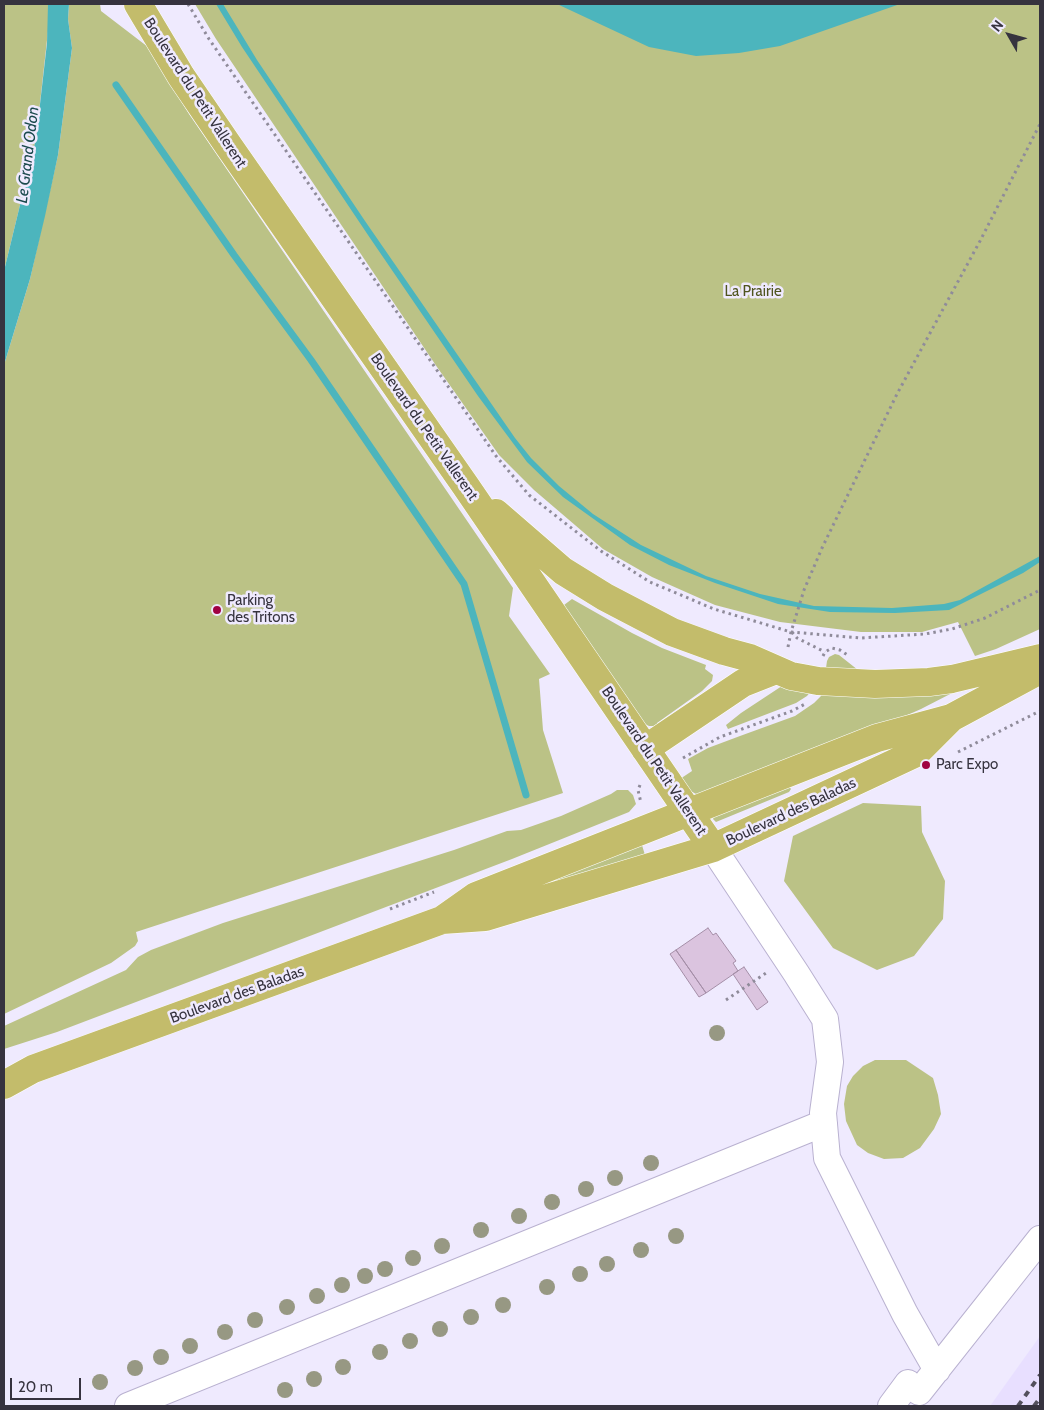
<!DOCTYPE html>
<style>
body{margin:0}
#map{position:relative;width:1044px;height:1410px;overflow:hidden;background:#efeafe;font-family:Cabin,sans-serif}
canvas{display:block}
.frame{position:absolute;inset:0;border:5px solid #36333f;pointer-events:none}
.north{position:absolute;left:984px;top:10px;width:50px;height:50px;-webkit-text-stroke:4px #efeafe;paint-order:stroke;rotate:308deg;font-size:14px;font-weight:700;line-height:20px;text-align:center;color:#36333f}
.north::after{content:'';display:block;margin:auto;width:18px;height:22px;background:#36333f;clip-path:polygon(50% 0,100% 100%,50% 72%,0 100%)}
.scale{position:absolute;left:10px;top:1378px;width:71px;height:22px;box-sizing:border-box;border:2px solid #36333f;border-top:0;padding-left:6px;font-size:15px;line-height:18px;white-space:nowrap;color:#36333f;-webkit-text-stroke:4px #efeafe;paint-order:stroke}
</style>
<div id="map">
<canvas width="1044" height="1410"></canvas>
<div class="frame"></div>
<div class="north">N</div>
<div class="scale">20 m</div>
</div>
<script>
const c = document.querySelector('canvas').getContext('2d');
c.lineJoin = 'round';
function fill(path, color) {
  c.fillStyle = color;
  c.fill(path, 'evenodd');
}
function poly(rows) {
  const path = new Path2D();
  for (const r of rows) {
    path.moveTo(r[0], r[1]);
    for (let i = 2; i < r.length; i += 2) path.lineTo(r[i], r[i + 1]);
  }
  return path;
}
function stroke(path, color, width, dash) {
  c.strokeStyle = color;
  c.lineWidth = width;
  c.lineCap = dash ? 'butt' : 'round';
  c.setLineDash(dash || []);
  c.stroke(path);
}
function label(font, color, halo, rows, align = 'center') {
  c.font = font + ' Cabin,sans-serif';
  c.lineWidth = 5;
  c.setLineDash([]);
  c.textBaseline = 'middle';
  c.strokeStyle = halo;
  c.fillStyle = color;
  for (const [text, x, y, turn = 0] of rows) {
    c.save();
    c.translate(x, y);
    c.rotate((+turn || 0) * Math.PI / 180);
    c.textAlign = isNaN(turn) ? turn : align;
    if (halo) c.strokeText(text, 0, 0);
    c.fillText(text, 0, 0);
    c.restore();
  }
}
const built = poly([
 [1040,1336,1040,1406,990,1406]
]);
const green = poly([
 [4,4,51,4,36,139,4,271],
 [69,4,100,4,101,11,148,47,189,114,513,588,509,616,550,674,539,679,543,730,563,793,136,932,138,941,135,946,111,963,4,1014,4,365,30,279,58,155,72,48,68,19],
 [195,4,1040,4,1040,629,996,649,975,656,958,622,922,632,861,632,780,622,715,605,652,577,603,549,534,490,499,455,437,367,216,39],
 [572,599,632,633,662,648,706,665,705,669,713,675,712,681,702,691,657,723,659,726,649,726,643,723,564,609,564,605],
 [835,654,839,655,858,670,825,675,827,661,829,657],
 [785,684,811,691,807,696,796,703,728,729,726,725,741,713],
 [823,689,956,691,921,709,878,728,698,795,687,789,680,779,692,771,688,759,708,748,740,736,795,716,814,703,821,696],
 [788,785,791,789,789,792,716,822,713,819,715,815],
 [617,790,628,790,633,795,636,804,629,812,512,859,294,942,57,1032,4,1049,4,1026,126,970,138,957,151,950,223,923,454,850,507,831,521,830,561,816,611,794],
 [863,803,921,806,922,832,945,881,943,919,914,956,877,970,833,948,784,881,793,836],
 [641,842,645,855,538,887,537,881],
 [875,1060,906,1060,933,1078,938,1095,941,1114,934,1129,920,1148,903,1158,884,1159,868,1153,857,1145,846,1121,844,1104,847,1086,853,1076,863,1066]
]);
const water = poly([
 [48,4,69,4,68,19,72,48,58,155,45,216,30,279,4,365,4,271,36,139,47,43],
 [216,4,223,4,257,60,365,221,515,438,531,458,559,486,593,514,641,545,706,576,760,594,814,606,892,608,944,604,960,600,1040,556,1040,562,1023,573,949,610,895,613,830,612,778,604,715,583,669,565,630,545,563,497,527,462,478,396,370,238,242,47],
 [557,4,900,4,780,46,739,53,696,56,649,47]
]);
const stream = poly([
 [116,85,234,255,311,360,464,584,526,795]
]);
const building = poly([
 [708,928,713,935,716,933,736,961,733,963,738,971,706,993,676,950,708,928],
 [676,950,706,993,699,997,670,954,676,950],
 [744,967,768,1002,757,1010,733,974,744,967]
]);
const path = poly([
 [188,4,209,39,496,456,529,495,601,551,650,582,714,609,791,632,861,638,925,634,952,629,985,618,1040,590],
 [792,632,797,638,825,652],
 [788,647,791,632,804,590,822,548,897,394,980,241,1040,124],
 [823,656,825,652,832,648,840,650,849,656],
 [958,752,1040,711],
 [683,758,720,737,792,711,805,704],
 [640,785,638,790,641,803],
 [390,909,434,892],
 [726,1000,766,973]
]);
const minor = poly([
 [713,848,796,973,825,1019,830,1062,823,1113,827,1158,905,1314,937,1370],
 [128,1406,824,1123],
 [891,1406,908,1383,919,1392,1040,1239]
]);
const major = poly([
 [138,4,181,76,228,145,465,485,713,848],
 [496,513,563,571,605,597,672,632,724,651,750,658,791,676,818,681,875,684,929,682,952,679,1040,658],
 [645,749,743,683,776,670],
 [442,920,485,917,713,848,916,753,950,719],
 [4,1085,33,1069,442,920,476,896,877,738,951,718,1040,670]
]);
const rail = poly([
 [1018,1406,1040,1375],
 [1034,1406,1040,1398]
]);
const trees = [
 [717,1033],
 [651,1163],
 [615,1178],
 [586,1189],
 [552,1202],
 [519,1216],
 [481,1230],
 [676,1236],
 [442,1246],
 [641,1250],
 [413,1258],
 [607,1264],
 [385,1269],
 [580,1274],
 [365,1276],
 [342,1285],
 [547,1287],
 [317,1296],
 [503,1305],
 [287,1307],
 [471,1317],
 [255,1320],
 [440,1329],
 [225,1332],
 [410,1341],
 [190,1346],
 [380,1352],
 [161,1357],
 [343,1367],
 [135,1368],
 [314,1379],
 [100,1382],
 [285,1390]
];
const markers = [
 [217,610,5,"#a00242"],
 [926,765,5,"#a00242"]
];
const streetNames = [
 ["Boulevard du Petit Vallerent",195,93,57],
 ["Boulevard du Petit Vallerent",424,427,55],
 ["Boulevard du Petit Vallerent",654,761,56],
 ["Boulevard des Baladas",791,812,-25],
 ["Boulevard des Baladas",237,995,-20]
];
const parkNames = [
 ["La Prairie",753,292]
];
const poiNames = [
 ["Parking",227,601],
 ["des Tritons",227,618],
 ["Parc Expo",936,765]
];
const waterNames = [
 ["Le Grand Odon",28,155,-83]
];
fill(built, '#e8dfff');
fill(green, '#bbc286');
fill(water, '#4cb5bd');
stroke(stream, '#4cb5bd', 7);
fill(building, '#dbc4df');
stroke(building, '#a48ea7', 1);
stroke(minor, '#b9b1d0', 28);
stroke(major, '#fff', 29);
stroke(path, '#8f8b9a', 3, [2.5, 4]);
stroke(minor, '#fff', 26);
stroke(major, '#c3bc6b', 28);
stroke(rail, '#53505d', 4, [6, 6]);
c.fillStyle = '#979883';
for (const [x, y] of trees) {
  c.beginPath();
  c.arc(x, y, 8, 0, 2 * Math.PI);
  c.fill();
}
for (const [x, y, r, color] of markers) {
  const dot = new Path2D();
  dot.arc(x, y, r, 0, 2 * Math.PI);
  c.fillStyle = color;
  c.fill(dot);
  stroke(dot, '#efeafe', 2);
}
label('15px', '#36333f', '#efeafe', streetNames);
label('15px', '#4f541e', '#efeafe', parkNames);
label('15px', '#36333f', '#efeafe', poiNames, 'left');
label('italic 16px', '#1b4a4d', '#efeafe', waterNames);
</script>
